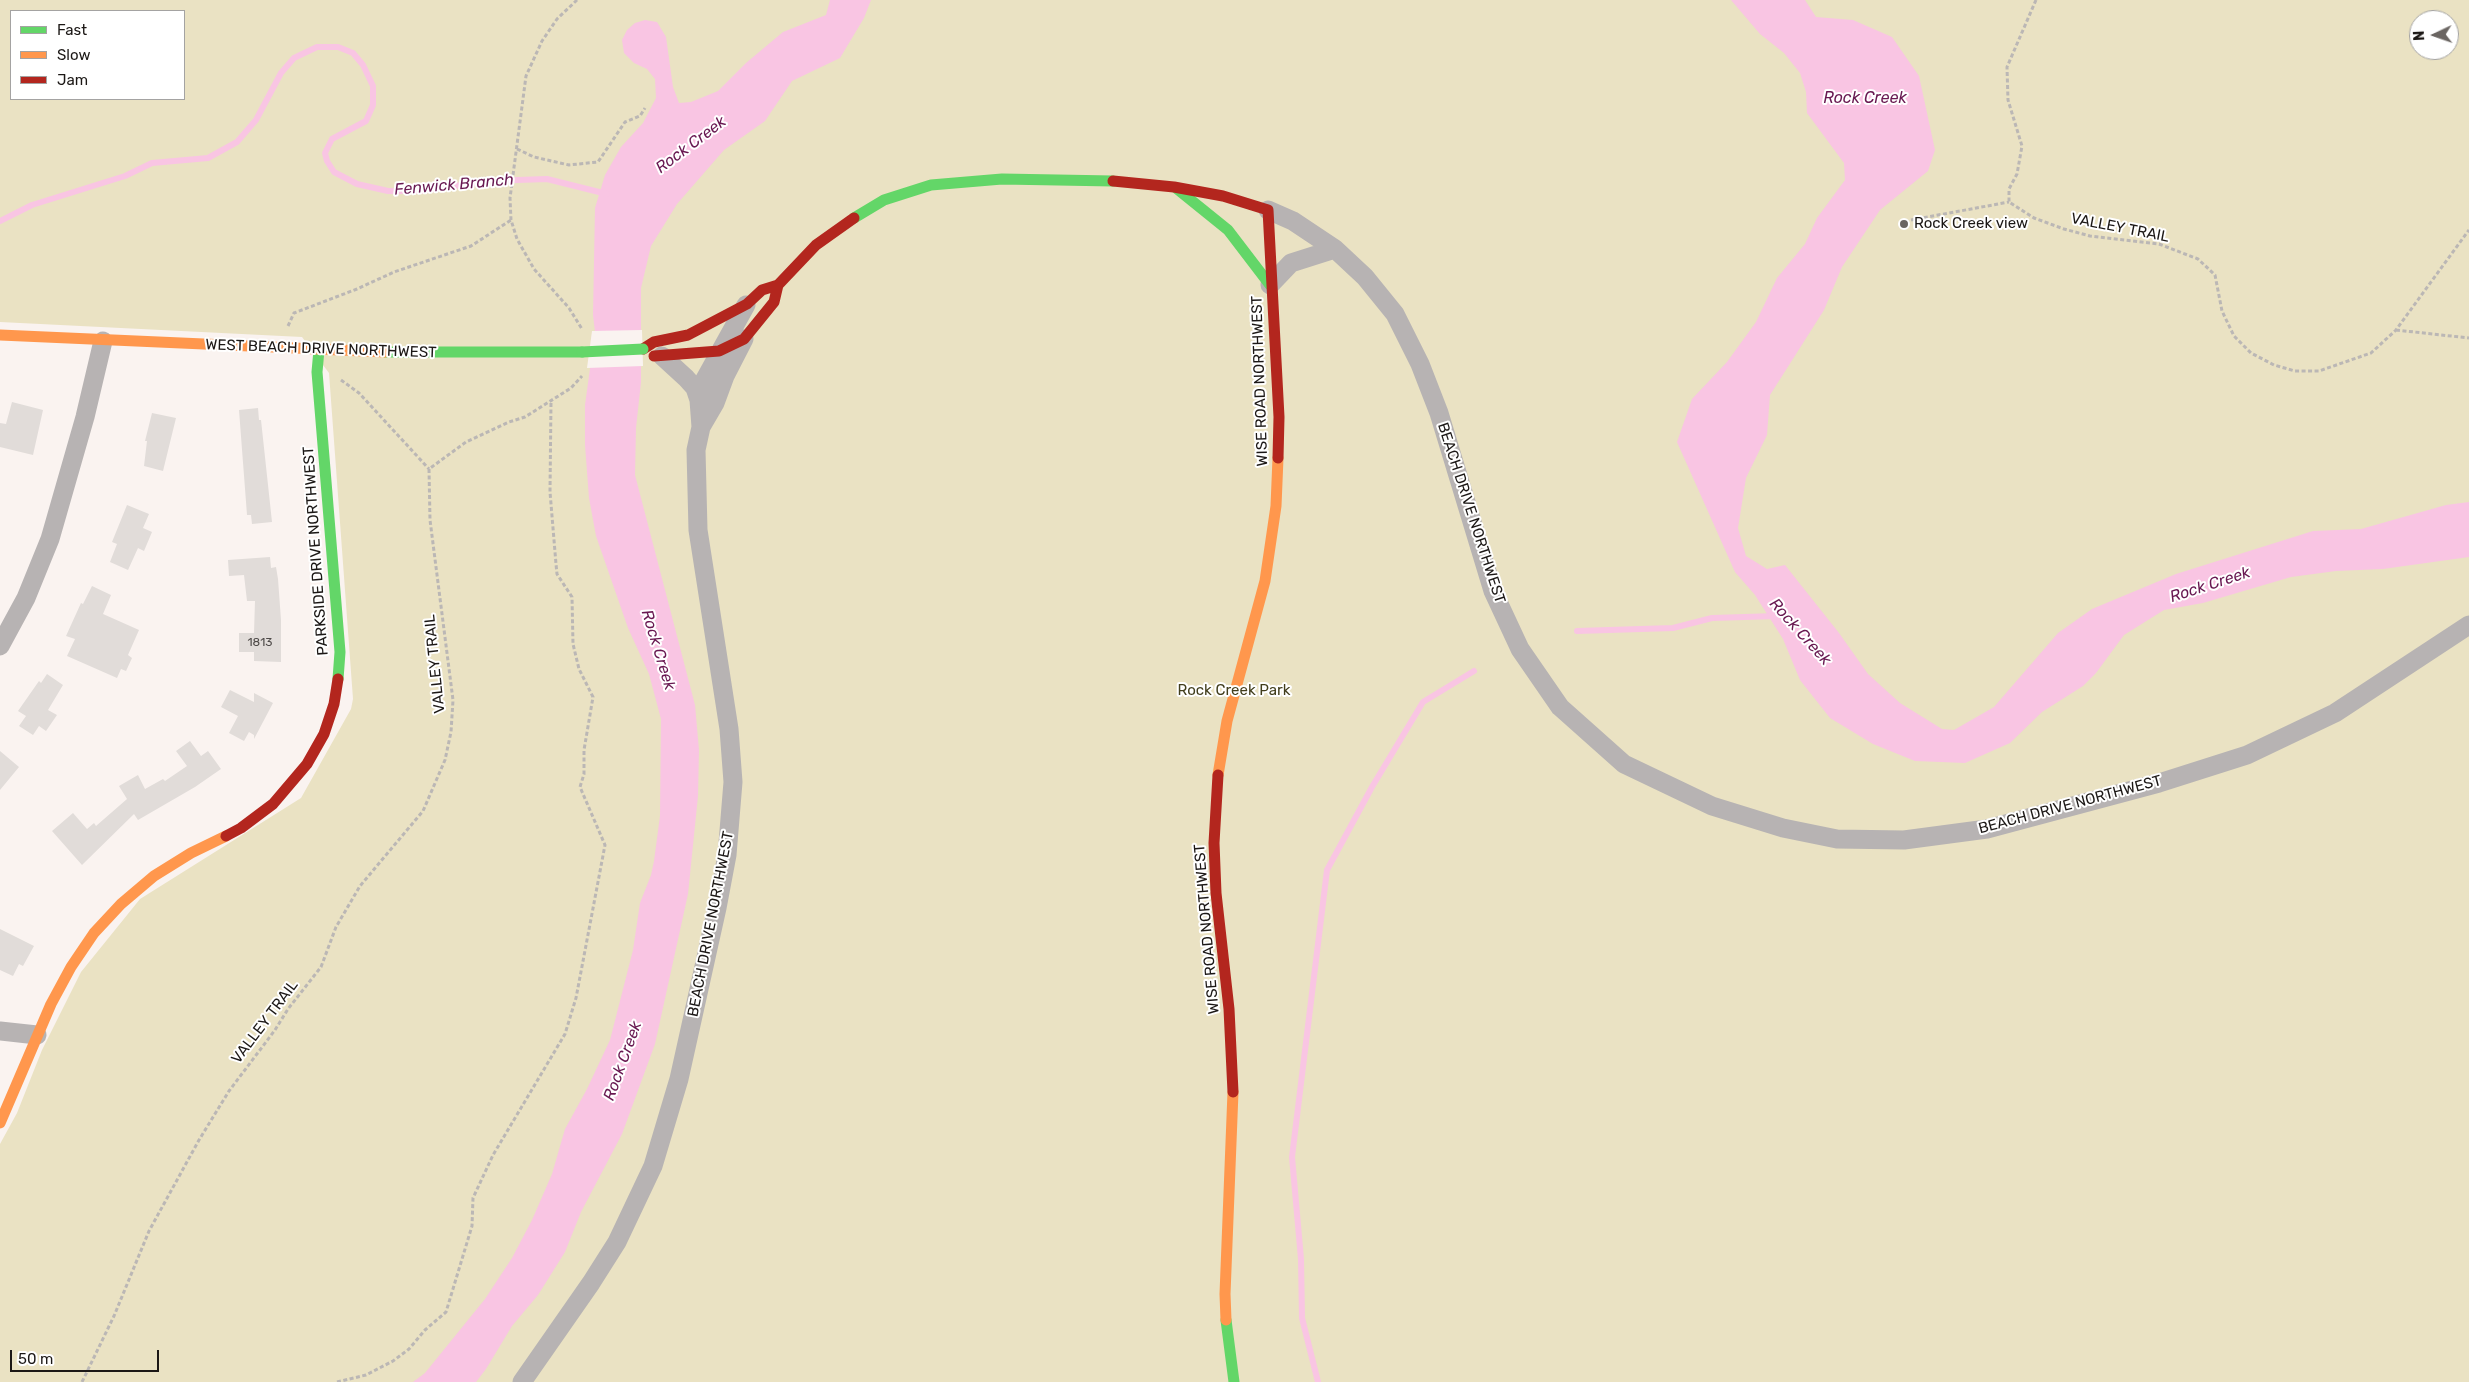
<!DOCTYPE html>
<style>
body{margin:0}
#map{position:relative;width:2469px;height:1382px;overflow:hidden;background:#faf3f0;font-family:Rubik,sans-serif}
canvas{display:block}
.legend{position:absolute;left:10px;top:10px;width:175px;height:90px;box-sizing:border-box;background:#fff;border:1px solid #a4a3a2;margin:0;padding:6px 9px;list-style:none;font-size:15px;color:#1c1816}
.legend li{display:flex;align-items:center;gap:10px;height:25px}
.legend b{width:25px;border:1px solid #a4a3a2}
.north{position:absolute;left:2409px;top:10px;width:50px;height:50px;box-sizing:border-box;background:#fff;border:1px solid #a4a3a2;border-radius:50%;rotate:267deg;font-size:14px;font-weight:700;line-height:20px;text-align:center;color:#1c1816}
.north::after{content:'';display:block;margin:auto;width:18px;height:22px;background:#6a6562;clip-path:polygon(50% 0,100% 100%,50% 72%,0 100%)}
.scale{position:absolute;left:10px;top:1350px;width:149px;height:22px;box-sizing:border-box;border:2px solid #1c1816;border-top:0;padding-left:6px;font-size:15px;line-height:18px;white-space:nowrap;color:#1c1816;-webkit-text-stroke:4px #fff;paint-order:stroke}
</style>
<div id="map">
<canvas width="2469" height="1382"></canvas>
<ul class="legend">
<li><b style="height:6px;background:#63d668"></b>Fast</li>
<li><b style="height:6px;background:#ff974d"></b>Slow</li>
<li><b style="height:6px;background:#b3261e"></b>Jam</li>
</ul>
<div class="north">N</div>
<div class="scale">50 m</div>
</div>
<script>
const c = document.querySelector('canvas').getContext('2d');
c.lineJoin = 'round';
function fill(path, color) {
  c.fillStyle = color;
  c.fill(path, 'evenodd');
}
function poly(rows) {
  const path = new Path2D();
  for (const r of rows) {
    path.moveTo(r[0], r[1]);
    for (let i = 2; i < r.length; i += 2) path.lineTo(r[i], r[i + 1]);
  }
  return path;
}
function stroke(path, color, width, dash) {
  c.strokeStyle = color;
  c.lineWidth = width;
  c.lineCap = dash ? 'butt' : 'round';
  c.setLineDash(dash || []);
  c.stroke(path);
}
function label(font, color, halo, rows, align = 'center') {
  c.font = font + ' Rubik,sans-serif';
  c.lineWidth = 4;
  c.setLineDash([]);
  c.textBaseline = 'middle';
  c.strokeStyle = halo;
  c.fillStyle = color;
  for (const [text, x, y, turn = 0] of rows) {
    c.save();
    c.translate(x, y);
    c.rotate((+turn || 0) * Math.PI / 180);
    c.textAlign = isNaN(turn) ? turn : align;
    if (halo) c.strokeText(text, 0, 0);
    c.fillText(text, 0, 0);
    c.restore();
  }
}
const green = poly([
 [0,0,2469,0,2469,1382,0,1382,0,1144,17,1113,42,1050,81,972,140,899,301,798,351,709,353,699,329,373,302,337,0,322],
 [11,11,184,11,184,99,11,99],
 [2419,20,2449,20,2449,50,2419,50]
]);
const water = poly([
 [830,0,871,0,864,18,840,58,792,81,765,121,724,150,677,204,651,246,641,288,641,382,636,428,635,475,695,705,699,750,698,796,688,894,655,1044,622,1134,581,1212,565,1252,538,1295,512,1326,486,1369,476,1382,413,1382,425,1373,485,1299,512,1258,532,1220,552,1174,565,1129,587,1089,610,1040,633,950,640,903,651,875,654,861,660,816,661,719,649,674,628,628,596,536,589,498,585,445,585,405,595,332,593,315,595,208,605,175,621,147,643,123,656,98,655,79,647,69,634,63,624,53,622,40,627,30,635,23,645,20,657,22,666,37,673,87,679,103,691,102,718,91,746,63,783,32,826,15],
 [1731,0,1805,0,1816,17,1853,20,1892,37,1919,76,1935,150,1928,171,1880,210,1842,267,1824,310,1770,395,1767,435,1746,478,1738,528,1746,556,1767,569,1785,565,1839,633,1868,674,1900,703,1942,729,1954,730,1994,707,2058,633,2092,609,2176,574,2313,531,2361,529,2446,505,2469,502,2469,557,2383,569,2336,571,2291,577,2203,603,2164,610,2124,635,2096,673,2083,686,2042,712,2010,743,1965,763,1915,761,1873,744,1830,718,1800,680,1783,639,1755,595,1735,572,1677,442,1692,399,1727,362,1756,322,1777,278,1805,244,1817,218,1845,180,1844,163,1807,113,1806,92,1800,73,1784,53,1760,34]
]);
const pier = poly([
 [642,330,643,366,587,368,592,331]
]);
const stream = poly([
 [0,221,32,205,125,176,152,163,208,158,237,142,256,120,281,73,294,58,317,47,338,47,353,53,363,65,373,86,373,105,366,121,332,139,325,153,327,161,334,172,357,184,388,191,421,191,488,181,547,179,607,194],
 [1577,631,1673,628,1712,618,1777,616],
 [1318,1382,1302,1318,1301,1259,1292,1157,1327,870,1372,787,1423,702,1474,671]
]);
const building = poly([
 [12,402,43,410,33,455,0,447,0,423,6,424],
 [258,408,259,420,261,420,272,522,252,524,251,515,247,515,239,410],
 [152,413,176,418,163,471,144,466,147,441,145,441],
 [127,505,149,514,143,528,152,532,144,551,138,548,128,570,110,562,117,544,112,542],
 [270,557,271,568,276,567,278,579,281,620,281,662,254,661,254,652,239,652,239,633,254,633,255,601,247,601,244,575,229,576,228,560],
 [92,586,111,595,103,614,139,630,128,655,132,658,126,671,121,669,117,678,67,656,75,639,66,636,81,603,83,604],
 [47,674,63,685,48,710,57,715,46,731,39,726,33,735,19,726,26,716,18,711,39,681,41,683],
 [230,690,254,702,254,693,273,703,254,739,254,735,249,732,244,741,229,733,238,716,221,707],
 [190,741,201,756,208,751,221,769,195,787,138,820,134,814,82,865,52,831,73,813,87,829,94,823,96,826,127,799,119,786,138,775,145,789,163,779,165,781,187,766,176,751],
 [0,751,19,767,0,790],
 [0,929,34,946,23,966,19,964,13,976,0,970]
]);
const path = poly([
 [577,0,557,19,542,41,526,76,510,198,511,220,517,239,534,269,569,308,582,329],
 [2036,0,2007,67,2008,100,2022,146,2017,174,2009,189,2009,202,2034,218,2064,229,2090,236,2159,244,2198,259,2215,275,2222,311,2234,336,2251,353,2274,365,2295,371,2319,371,2371,353,2396,330,2469,230],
 [517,149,534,157,569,165,598,162,625,122,640,116,645,108],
 [1911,220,2009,202],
 [288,326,294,313,357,289,394,272,471,246,511,220],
 [2396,330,2469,338],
 [341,380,359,393,429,469],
 [82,1382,114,1316,149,1231,199,1140,229,1091,275,1030,288,1009,321,967,336,927,360,886,423,811,445,760,451,732,453,700,430,520,429,469,466,442,509,422,525,417,571,388,582,376],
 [337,1382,366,1375,393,1361,409,1349,425,1330,446,1312,472,1226,473,1198,493,1155,565,1034,576,998,605,845,580,787,584,774,584,750,593,697,579,669,573,644,572,597,557,574,556,564,550,492,551,401]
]);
const street = poly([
 [1268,210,1293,221,1335,249,1365,277,1395,314,1420,364,1439,413,1493,591,1520,649,1560,707,1624,764,1712,806,1783,828,1837,839,1904,840,1987,829,2159,783,2247,755,2335,713,2469,625],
 [1270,285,1291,263,1335,249],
 [662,356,686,378,695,388,699,400],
 [701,427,715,403,725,376,744,339],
 [0,646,26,598,50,539,85,417,103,341],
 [0,1031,37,1035],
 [522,1382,591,1283,617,1242,653,1166,679,1079,717,908,727,855,733,782,729,729,698,530,696,450,701,427,699,400,705,379,746,305]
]);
const fast = poly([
 [1176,188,1228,230,1270,285],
 [854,218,884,200,931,185,1002,179,1113,181],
 [319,350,317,372,340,652,338,679],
 [385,352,582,352],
 [1226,1320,1234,1382]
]);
const slow = poly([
 [0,335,385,352],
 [1218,775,1227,721,1265,581,1276,506,1278,458],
 [0,1123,51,1004,71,967,94,933,121,904,154,876,191,853,226,836],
 [1226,1320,1225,1294,1233,1092]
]);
const jam = poly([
 [1113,181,1174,187,1223,196,1268,210,1279,417,1278,458],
 [643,349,654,342,688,335,747,304,762,290,778,285,816,245,854,218],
 [654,356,719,351,744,339,774,302,778,285],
 [1218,775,1214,843,1216,893,1229,1009,1233,1092],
 [226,836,241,828,273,804,307,764,324,734,334,704,338,679]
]);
const fastBridge = poly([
 [582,352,643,349]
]);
const markers = [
 [1904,224,5,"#6a6562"]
];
const numberNames = [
 ["1813",260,643]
];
const poiNames = [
 ["Rock Creek view",1914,224]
];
const streetNames = [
 ["VALLEY TRAIL",2120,228,11],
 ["WEST BEACH DRIVE NORTHWEST",321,349,2],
 ["WISE ROAD NORTHWEST",1260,381,-92],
 ["BEACH DRIVE NORTHWEST",1471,513,72],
 ["PARKSIDE DRIVE NORTHWEST",316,551,-94],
 ["VALLEY TRAIL",435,664,-96],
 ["BEACH DRIVE NORTHWEST",2070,805,-15],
 ["BEACH DRIVE NORTHWEST",711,924,-79],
 ["WISE ROAD NORTHWEST",1207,929,-95],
 ["VALLEY TRAIL",265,1022,-53]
];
const parkNames = [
 ["Rock Creek Park",1234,691]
];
const waterNames = [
 ["Rock Creek",1865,98],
 ["Rock Creek",691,145,-37],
 ["Fenwick Branch",454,185,-5],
 ["Rock Creek",2210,585,-18],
 ["Rock Creek",1800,632,48],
 ["Rock Creek",658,650,73],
 ["Rock Creek",623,1061,-70]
];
fill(green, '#eae2c3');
fill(water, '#f9c5e3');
fill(pier, '#faf3f0');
stroke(stream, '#f9c5e3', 6);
fill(building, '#e1dcd9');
stroke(path, '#bbb7b5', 3, [4, 2.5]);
stroke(street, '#b7b3b3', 19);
stroke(fast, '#63d668', 11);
stroke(slow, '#ff974d', 11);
stroke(jam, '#b3261e', 11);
stroke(fastBridge, '#63d668', 11);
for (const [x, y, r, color] of markers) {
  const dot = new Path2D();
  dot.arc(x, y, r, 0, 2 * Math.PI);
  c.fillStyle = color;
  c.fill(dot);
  stroke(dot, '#fff', 2);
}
label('12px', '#4e4a48', null, numberNames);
label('15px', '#1c1816', '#fff', poiNames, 'left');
label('15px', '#1c1816', '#fff', streetNames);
label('15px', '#423e1c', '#fff', parkNames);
label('italic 16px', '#681851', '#fff', waterNames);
</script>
